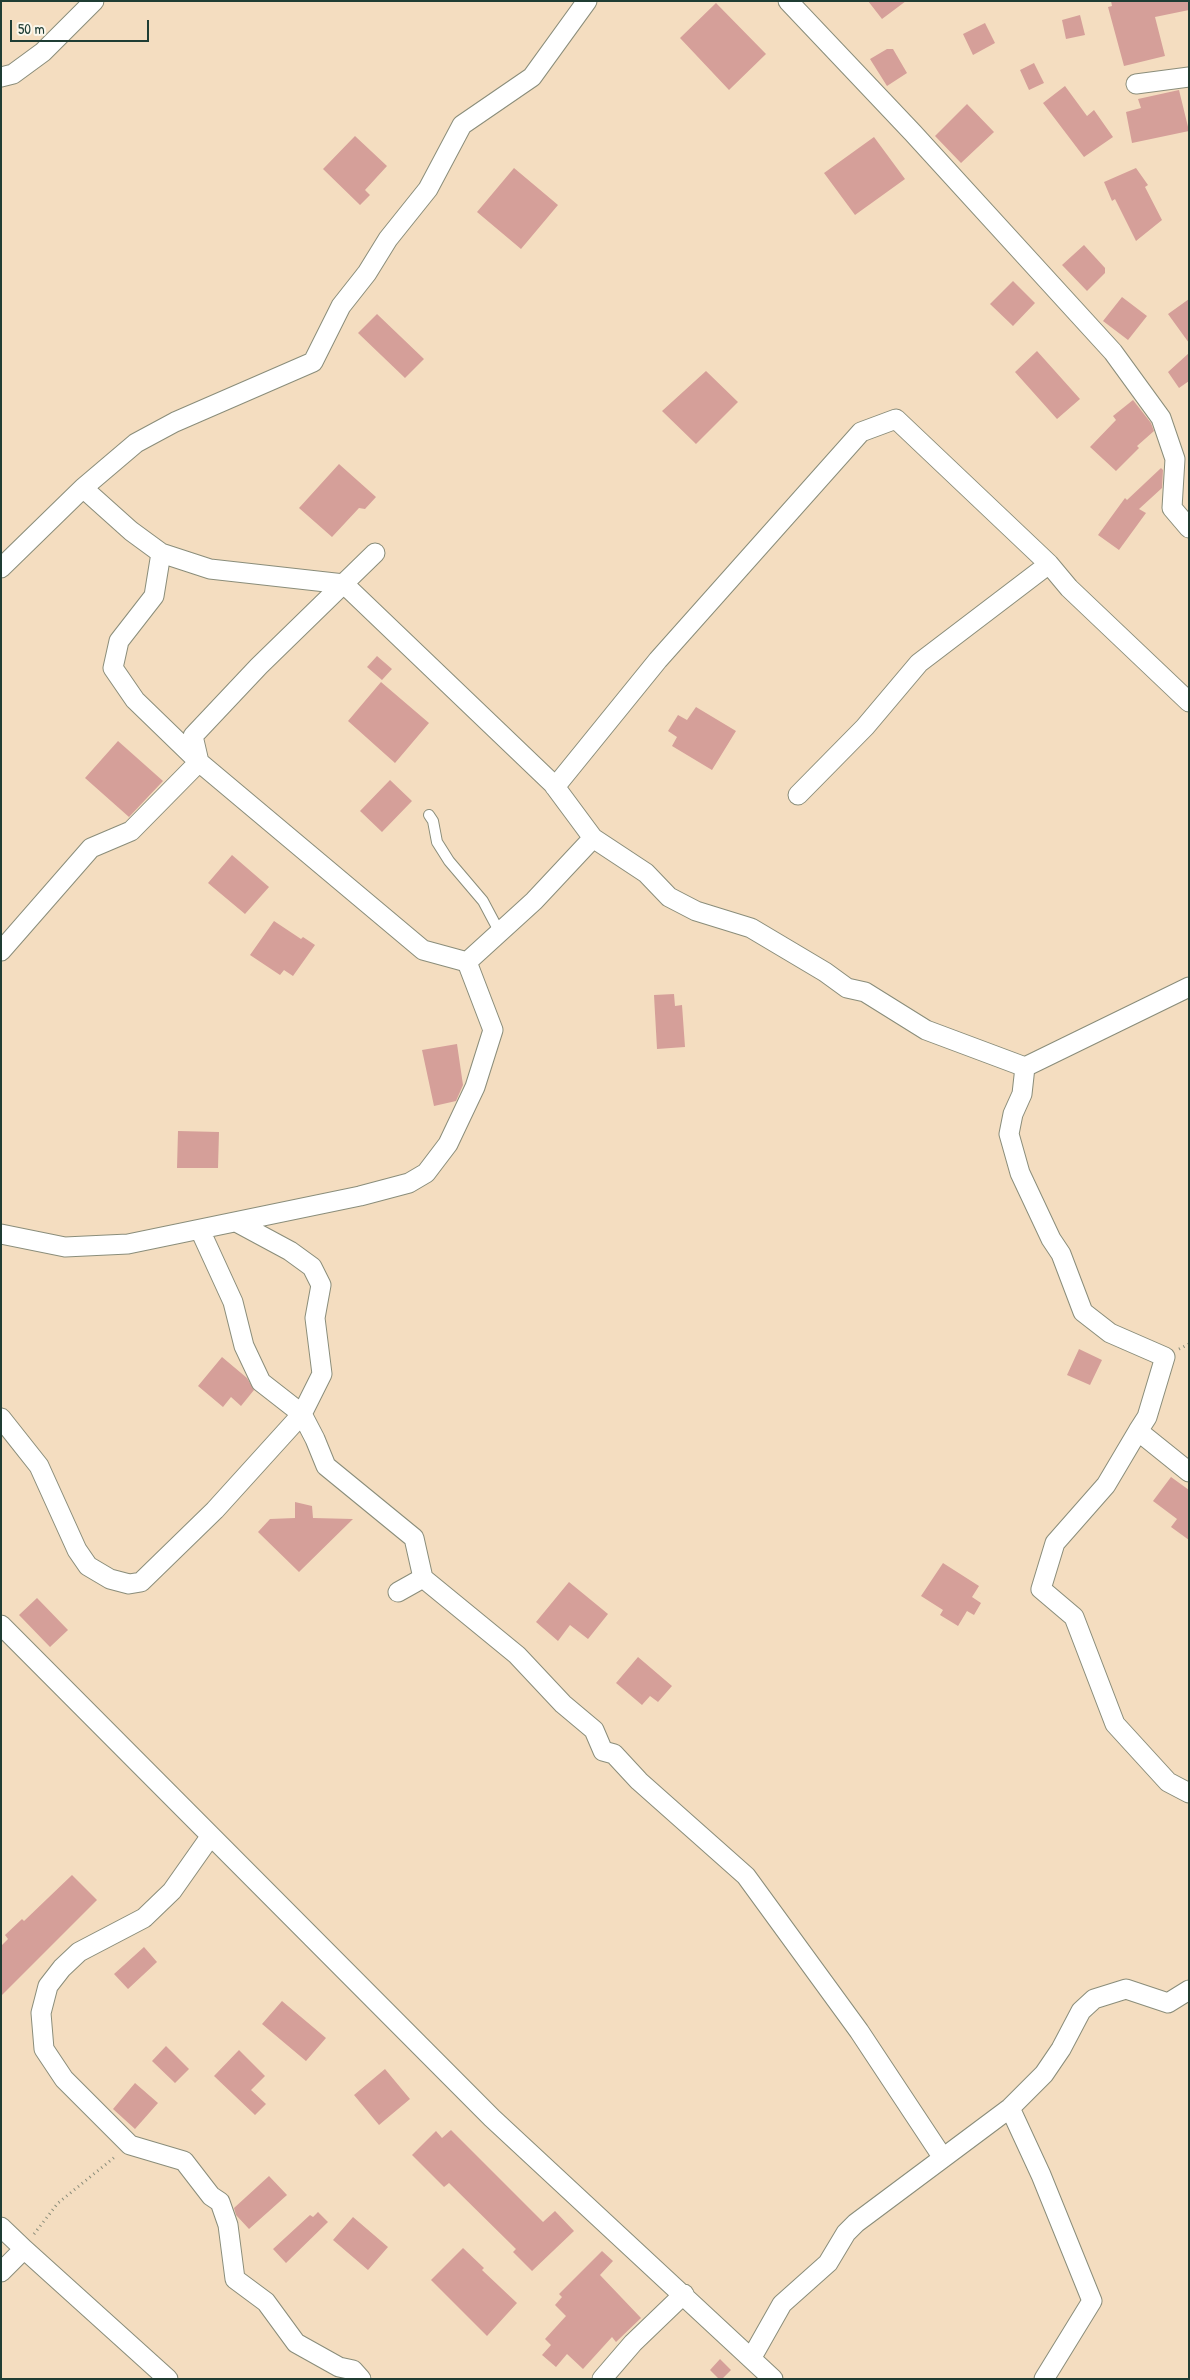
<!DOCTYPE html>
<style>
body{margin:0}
#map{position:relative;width:1190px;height:2380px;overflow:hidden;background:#f4ddc0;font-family:"Patrick Hand",sans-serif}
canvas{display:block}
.frame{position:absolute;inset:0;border:2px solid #1f3d34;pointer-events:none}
.scale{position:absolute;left:10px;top:20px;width:139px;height:22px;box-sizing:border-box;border:2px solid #1f3d34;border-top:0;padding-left:6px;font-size:15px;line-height:18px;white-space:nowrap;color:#1f3d34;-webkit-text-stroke:4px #fbf7ec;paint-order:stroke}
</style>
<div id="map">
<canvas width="1190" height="2380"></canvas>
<div class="frame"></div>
<div class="scale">50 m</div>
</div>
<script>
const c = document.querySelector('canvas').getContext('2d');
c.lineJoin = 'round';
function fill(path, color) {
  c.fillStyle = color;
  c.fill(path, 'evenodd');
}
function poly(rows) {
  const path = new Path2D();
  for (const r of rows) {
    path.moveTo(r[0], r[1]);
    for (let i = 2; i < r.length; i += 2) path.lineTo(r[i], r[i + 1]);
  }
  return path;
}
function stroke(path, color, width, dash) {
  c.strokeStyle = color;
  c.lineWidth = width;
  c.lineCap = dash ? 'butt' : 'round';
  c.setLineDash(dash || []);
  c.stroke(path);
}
const building = poly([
 [868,1,906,1,882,19],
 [1111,1,1189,1,1189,10,1155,17,1165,56,1124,66,1108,7,1112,6],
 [716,3,766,54,729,90,680,38],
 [1080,15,1085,35,1066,39,1062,20],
 [985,23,995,43,973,55,963,34],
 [887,49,893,49,907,73,887,86,870,59],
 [1034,63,1044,83,1029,90,1020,70],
 [1065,86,1087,116,1094,110,1113,137,1084,157,1043,103],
 [1179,90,1189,131,1132,143,1126,112,1141,108,1138,99],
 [967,104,994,132,961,163,935,136],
 [355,136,387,166,365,190,370,195,360,205,323,169],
 [874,137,905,179,855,215,824,173],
 [514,168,558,205,521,249,477,212],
 [1136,168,1148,185,1145,187,1162,220,1136,241,1115,199,1112,201,1104,182],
 [1084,245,1105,268,1105,273,1087,291,1062,265],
 [1013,281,1035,303,1013,326,990,304],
 [1122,297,1147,316,1128,340,1103,321],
 [1189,299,1189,343,1168,314],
 [377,314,424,359,405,378,358,333],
 [1037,351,1080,399,1057,419,1015,372],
 [1189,353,1189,381,1179,388,1168,372],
 [706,371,738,402,696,444,662,411],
 [1133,400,1151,423,1154,431,1137,446,1139,448,1116,471,1090,447,1116,420,1113,416],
 [339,464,376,497,365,509,359,508,332,537,299,508],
 [1161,468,1163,470,1162,488,1139,509,1146,513,1119,550,1098,535,1125,498,1127,500],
 [377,656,392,669,382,680,367,667],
 [381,682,429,723,395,763,348,721],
 [696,707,736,731,712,770,672,746,677,737,668,731,678,715,687,720],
 [118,741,163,781,129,817,85,778],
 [390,780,412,801,382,832,360,811],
 [232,855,269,887,245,914,208,883],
 [274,921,301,939,303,937,315,945,293,976,284,970,280,975,250,955],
 [674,994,675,1006,682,1005,685,1047,657,1049,654,995],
 [457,1044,463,1085,456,1101,434,1106,422,1050],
 [178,1131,219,1132,218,1168,177,1168],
 [1079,1349,1102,1360,1090,1385,1067,1375],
 [222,1357,247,1378,254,1390,241,1406,231,1397,223,1407,198,1386],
 [1171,1477,1189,1490,1189,1540,1171,1527,1177,1519,1153,1501],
 [295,1502,312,1506,313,1518,353,1519,299,1572,258,1532,270,1519,295,1518],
 [943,1563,979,1586,972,1597,981,1603,974,1615,967,1611,958,1626,940,1615,943,1610,921,1596],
 [569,1582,608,1614,588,1639,570,1625,558,1641,536,1622],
 [37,1598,68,1630,50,1647,19,1615],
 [638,1657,672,1686,658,1702,650,1696,642,1705,616,1683],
 [72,1875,97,1900,1,1996,1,1946,8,1939,5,1935,22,1919,24,1921],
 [144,1947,157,1962,128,1989,114,1974],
 [282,2001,326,2038,306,2061,262,2024],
 [166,2046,189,2069,175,2083,152,2061],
 [239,2050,265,2076,251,2090,266,2104,255,2115,214,2076],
 [385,2069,410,2099,379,2125,354,2095],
 [135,2083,158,2103,135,2129,113,2109],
 [451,2130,543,2222,555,2211,574,2231,532,2271,513,2252,516,2249,449,2183,444,2187,412,2155,436,2131,442,2138],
 [269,2176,287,2195,249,2229,236,2215,234,2208],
 [318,2212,328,2222,286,2263,273,2249,310,2215,313,2217],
 [353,2217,388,2247,368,2270,333,2240],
 [463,2248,484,2268,482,2270,517,2303,487,2336,431,2280],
 [602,2251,613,2261,600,2275,641,2318,616,2342,612,2337,583,2369,567,2354,556,2367,542,2355,551,2345,545,2339,566,2316,555,2305,562,2297,559,2294],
 [720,2359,731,2370,722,2379,719,2379,710,2370]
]);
const path = poly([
 [1179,1349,1189,1344],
 [34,2234,58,2203,116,2156]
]);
const lane = poly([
 [429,815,433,821,437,842,449,861,483,901,500,933]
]);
const street = poly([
 [788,1,913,133,1113,352,1161,418,1175,459,1172,508,1189,528],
 [1,77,13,74,43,52,94,1],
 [1136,84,1189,77],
 [83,488,131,531,161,553,210,569,344,584,553,784,593,838,646,873,669,897,696,911,751,928,825,972,847,988,865,992,926,1030,1025,1067],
 [161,553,154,596,119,641,113,668,135,700,199,762,423,950,467,962],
 [1,568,83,488,136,443,175,422,313,362,341,306,367,273,388,239,428,189,462,125,532,77,587,1],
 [555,787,658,660,861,432,896,419,1049,564,1069,588,1189,702],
 [798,795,865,727,919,663,1049,564],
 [1,951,91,848,131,831,199,762,193,736,259,666,375,553],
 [1189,987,1025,1067,1022,1094,1013,1114,1009,1134,1020,1173,1051,1239,1061,1254,1083,1312,1110,1333,1165,1357,1147,1417,1138,1431,1189,1472],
 [200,1230,233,1302,244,1346,261,1382,302,1414,315,1439,326,1466,414,1538,423,1578,517,1655,563,1704,594,1730,603,1751,614,1754,639,1781,746,1876,859,2031,943,2158],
 [1,1234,65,1247,128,1244,360,1196,409,1183,426,1173,448,1144,475,1087,493,1030,467,962,534,901,593,838],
 [1,1418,39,1466,77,1550,88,1566,110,1579,129,1584,141,1582,215,1510,302,1414,322,1374,315,1318,321,1285,312,1267,290,1251,238,1223],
 [1138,1431,1106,1485,1055,1543,1041,1589,1074,1617,1115,1724,1168,1782,1189,1793],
 [398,1592,423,1578],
 [1,1625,492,2118,773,2379],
 [210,1837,172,1891,144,1918,79,1952,62,1968,48,1986,41,2013,44,2049,64,2079,130,2145,184,2161,211,2196,220,2202,228,2225,235,2279,266,2302,296,2343,339,2367,353,2370,361,2379],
 [1010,2108,1041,2175,1092,2301,1044,2379],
 [1,2227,24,2249,1,2272],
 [24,2249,168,2379],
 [752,2357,782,2304,828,2263,846,2233,856,2223,1010,2108,1044,2074,1061,2049,1081,2011,1094,1999,1126,1989,1168,2003,1189,1990],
 [602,2379,633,2343,684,2294]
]);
fill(building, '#d59f99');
stroke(lane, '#8a8d7a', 12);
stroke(street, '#8a8d7a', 21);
stroke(path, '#8a8d7a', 3, [1, 4]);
stroke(lane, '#fff', 10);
stroke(street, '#fff', 19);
</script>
